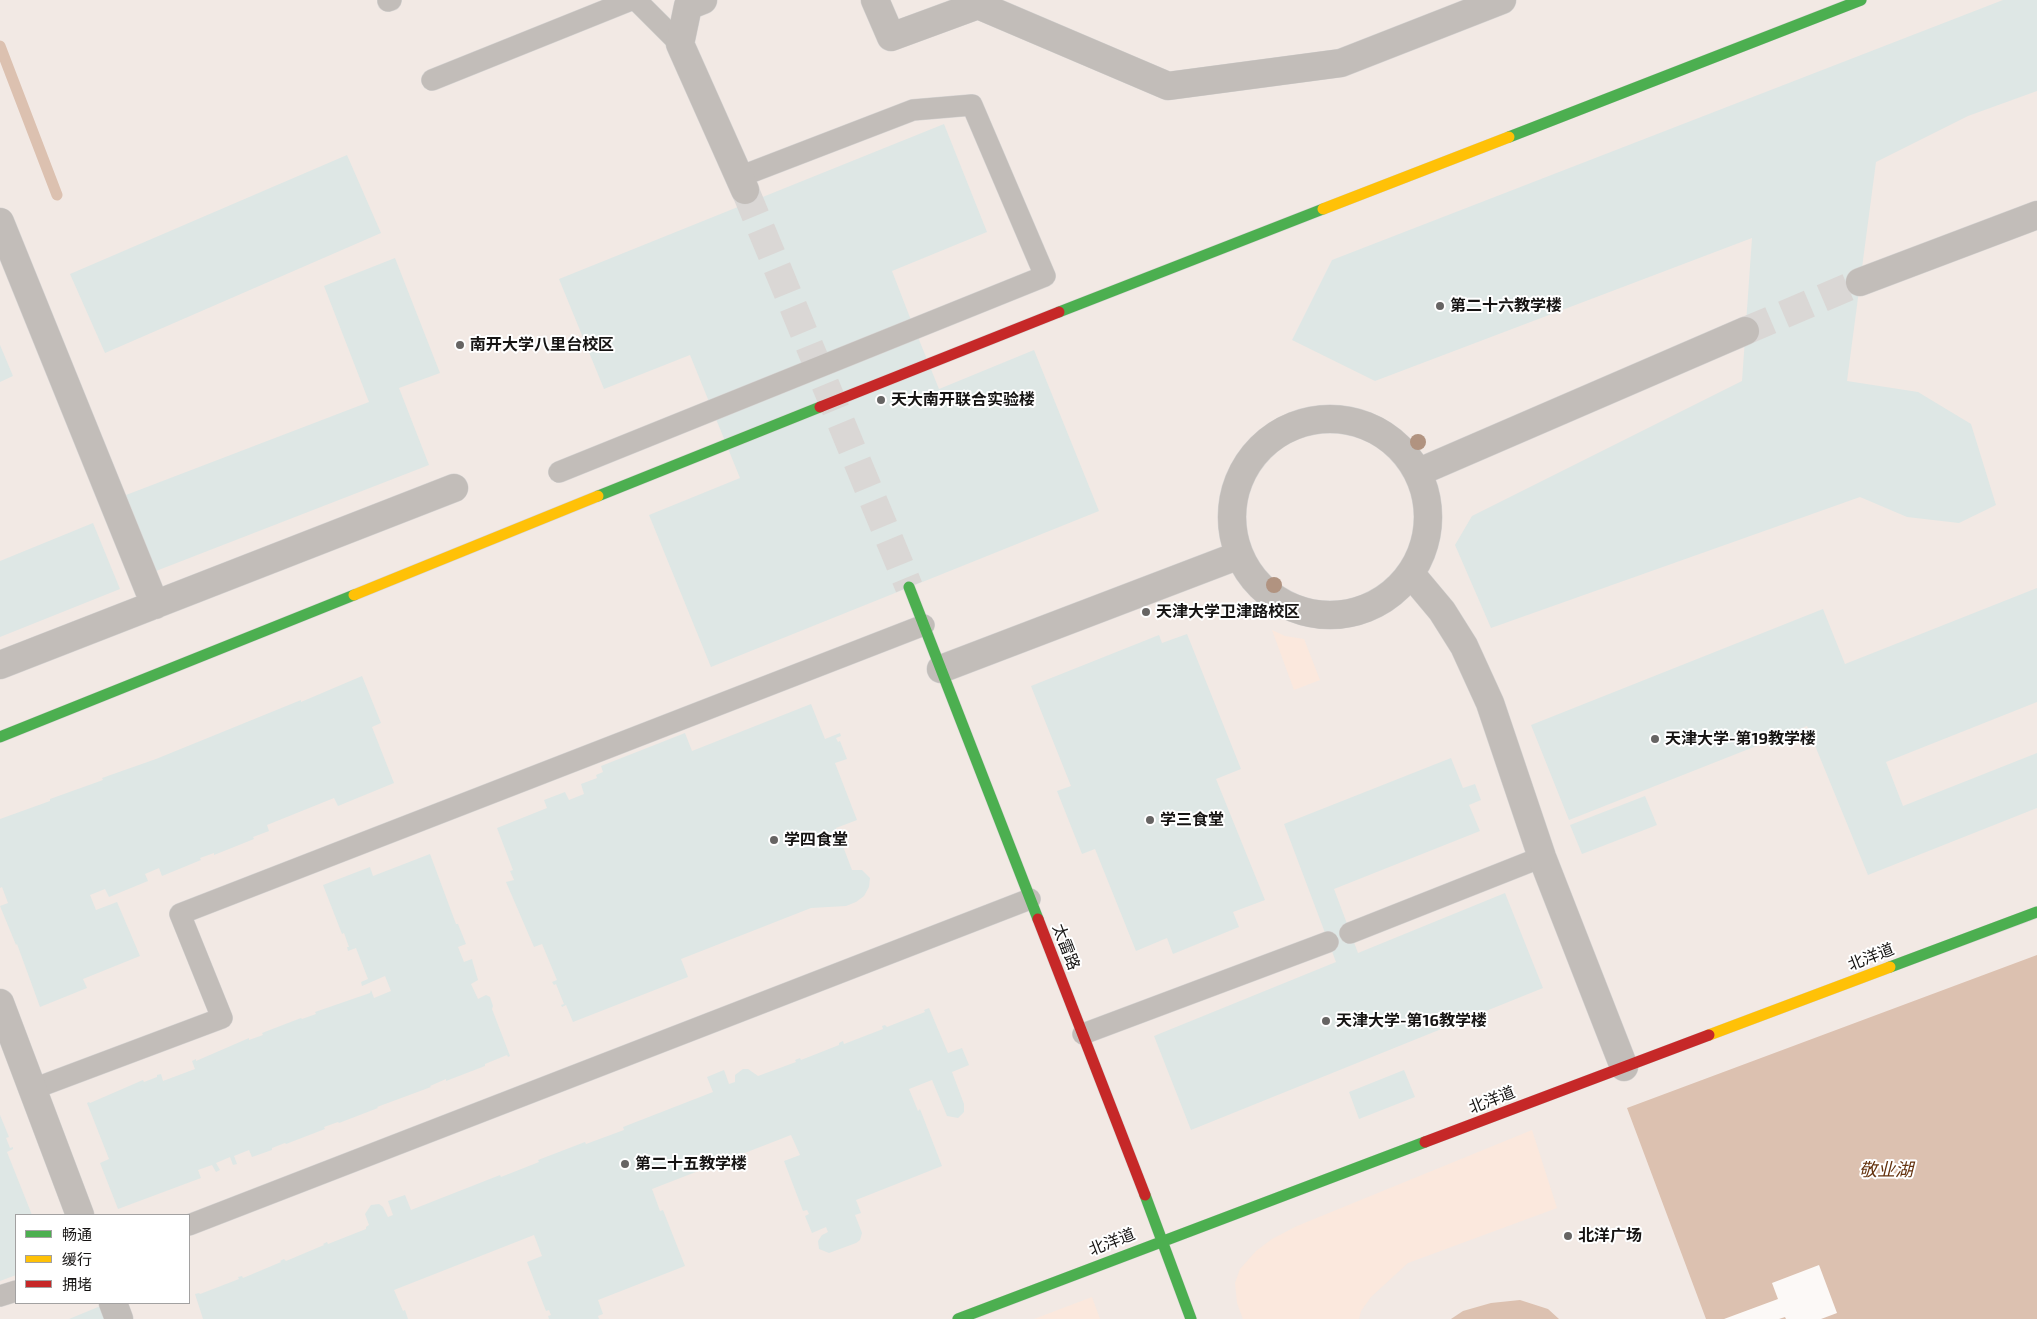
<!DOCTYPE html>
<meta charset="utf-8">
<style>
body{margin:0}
#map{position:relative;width:2037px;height:1319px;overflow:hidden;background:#fcf9f7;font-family:"Exo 2","Noto Sans SC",sans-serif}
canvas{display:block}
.legend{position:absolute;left:15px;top:1214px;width:175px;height:90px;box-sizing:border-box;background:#fff;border:1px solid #a2a1a1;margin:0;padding:6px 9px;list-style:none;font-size:15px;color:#161413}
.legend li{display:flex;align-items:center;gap:10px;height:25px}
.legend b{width:25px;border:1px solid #a2a1a1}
</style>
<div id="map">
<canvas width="2037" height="1319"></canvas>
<ul class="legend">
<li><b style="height:6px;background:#4caf50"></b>畅通</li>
<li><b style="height:6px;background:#ffc107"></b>缓行</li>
<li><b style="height:6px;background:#c62828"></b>拥堵</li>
</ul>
</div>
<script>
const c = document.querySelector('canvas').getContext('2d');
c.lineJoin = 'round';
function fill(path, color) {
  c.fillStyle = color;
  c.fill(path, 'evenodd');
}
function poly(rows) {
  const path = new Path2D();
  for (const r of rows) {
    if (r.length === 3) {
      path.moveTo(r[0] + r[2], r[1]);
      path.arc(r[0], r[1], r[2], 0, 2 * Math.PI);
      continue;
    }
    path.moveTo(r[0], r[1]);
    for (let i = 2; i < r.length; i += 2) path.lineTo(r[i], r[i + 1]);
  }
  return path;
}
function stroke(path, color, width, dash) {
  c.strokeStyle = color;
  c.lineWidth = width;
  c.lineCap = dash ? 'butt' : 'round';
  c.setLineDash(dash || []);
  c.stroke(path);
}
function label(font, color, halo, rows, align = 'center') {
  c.font = font + ' "Exo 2","Noto Sans SC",sans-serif';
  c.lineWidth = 4;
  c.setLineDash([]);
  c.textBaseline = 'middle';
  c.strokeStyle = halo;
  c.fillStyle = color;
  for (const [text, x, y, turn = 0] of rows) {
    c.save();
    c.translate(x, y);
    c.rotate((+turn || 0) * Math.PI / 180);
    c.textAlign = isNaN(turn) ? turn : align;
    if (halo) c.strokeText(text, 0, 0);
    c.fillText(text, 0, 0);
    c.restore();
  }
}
const built = poly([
 [0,0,2037,0,2037,1319,0,1319],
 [16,1215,189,1215,189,1303,16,1303]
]);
const green = poly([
 [1272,630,1285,636,1304,639,1320,680,1294,690],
 [1532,1130,1557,1208,1408,1263,1371,1297,1361,1311,1359,1319,1243,1319,1237,1303,1235,1283,1240,1269,1256,1251,1272,1239,1297,1226],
 [1092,1297,1100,1319,1034,1319]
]);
const water = poly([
 [2037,955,2037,1319,1706,1319,1627,1108],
 [1520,1300,1548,1309,1559,1319,1451,1319,1463,1311,1491,1303]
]);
const pier = poly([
 [1819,1265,1837,1313,1821,1319,1786,1319,1785,1317,1779,1319,1724,1319,1778,1299,1772,1283]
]);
const stream = poly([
 [0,46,57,195]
]);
const building = poly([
 [2003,0,2037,0,2037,91,1968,116,1876,162,1847,381,1918,392,1971,424,1996,505,1959,523,1907,517,1860,497,1491,628,1455,545,1472,516,1742,381,1752,238,1375,381,1292,340,1332,260],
 [944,124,987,232,892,271,909,315,939,389,1034,350,1099,511,711,667,649,515,740,478,690,355,604,389,559,279],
 [347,155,381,233,105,353,70,274],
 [395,258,440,373,399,388,429,465,156,571,126,495,369,402,324,286],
 [0,345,13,376,0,382],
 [93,523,120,589,0,637,0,561],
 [2037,588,2037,702,1886,762,1903,806,2037,753,2037,808,1868,875,1807,726,1569,820,1531,725,1823,609,1845,664],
 [1187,634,1241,769,1216,779,1265,900,1233,912,1239,927,1173,954,1167,938,1136,951,1095,849,1082,854,1057,791,1071,786,1031,686,1159,635,1162,643],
 [362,676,381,723,372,727,394,783,338,806,334,798,267,825,269,831,253,837,254,839,214,855,214,853,200,858,201,860,162,876,159,868,145,874,148,881,109,897,105,889,90,895,96,910,117,902,140,956,83,979,87,988,40,1007,17,944,16,945,0,906,8,903,2,887,0,888,0,819,50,801,50,799,103,780,102,778,156,759,301,700,301,702],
 [811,704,825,739,840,733,841,736,836,738,838,742,840,741,847,759,835,763,857,820,836,828,852,870,862,870,870,878,869,887,864,896,856,902,846,906,811,908,681,959,688,977,573,1022,566,1005,562,1007,561,1005,564,1004,556,984,554,985,552,982,557,980,542,944,534,947,506,882,514,880,510,871,513,870,497,828,547,808,544,800,565,792,569,800,584,794,581,784,597,778,596,775,603,772,601,766,685,733,692,751],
 [1451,758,1463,788,1475,784,1481,800,1469,805,1480,831,1334,889,1358,953,1505,893,1543,988,1191,1130,1154,1036,1336,962,1284,824],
 [1645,796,1657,825,1582,854,1570,825],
 [430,854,456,924,458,924,466,944,458,947,464,962,472,959,473,963,478,980,471,984,478,999,486,995,490,997,493,1006,492,1009,510,1056,508,1057,507,1055,485,1064,485,1066,446,1081,446,1079,430,1086,431,1087,377,1107,378,1108,339,1123,338,1122,324,1127,325,1129,286,1144,285,1143,272,1148,272,1150,252,1157,249,1150,234,1156,237,1164,233,1165,230,1157,216,1163,220,1170,216,1172,212,1165,198,1170,201,1178,118,1209,100,1163,109,1159,87,1103,89,1102,90,1103,143,1080,144,1082,157,1077,157,1075,161,1074,163,1081,195,1069,192,1061,196,1059,196,1061,249,1038,249,1040,263,1035,262,1033,301,1018,302,1019,316,1014,315,1012,370,993,371,990,374,998,391,991,385,976,362,986,361,982,368,979,356,948,348,951,347,947,349,947,344,933,342,934,323,885,370,867,373,876],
 [929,1008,948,1053,962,1048,969,1065,952,1072,964,1104,964,1112,958,1118,947,1116,932,1080,909,1089,918,1111,920,1109,942,1166,856,1200,861,1213,855,1215,862,1233,860,1240,856,1243,829,1253,819,1249,818,1241,822,1235,828,1232,826,1227,812,1233,805,1216,809,1214,807,1210,803,1211,784,1161,800,1155,791,1135,652,1189,660,1211,663,1210,685,1266,598,1300,603,1314,598,1316,599,1319,549,1319,548,1316,551,1315,549,1310,546,1311,527,1262,542,1256,534,1235,394,1290,403,1311,405,1310,408,1319,203,1319,195,1294,199,1293,200,1294,239,1279,238,1277,242,1276,243,1278,281,1262,280,1261,284,1259,286,1261,324,1245,323,1244,327,1242,328,1244,366,1229,366,1227,369,1225,365,1214,371,1205,379,1204,383,1207,388,1217,393,1215,388,1201,405,1195,411,1210,500,1175,501,1177,539,1162,538,1160,585,1142,586,1144,624,1130,623,1127,713,1092,707,1077,724,1070,729,1084,735,1082,735,1075,743,1069,748,1069,758,1076,796,1062,795,1060,800,1058,801,1060,839,1045,839,1043,843,1041,844,1044,883,1029,882,1026,885,1025,887,1027,925,1012,924,1010],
 [1404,1070,1415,1097,1359,1119,1349,1092],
 [0,1115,9,1137,6,1138,10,1148,13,1147,13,1149,7,1152,32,1215,16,1215,16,1275,0,1281],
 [103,1305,108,1319,69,1319]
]);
const streetTunnel = poly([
 [745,190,909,587],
 [1745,331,1860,282]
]);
const lane = poly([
 [636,0,680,44],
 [388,1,391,0],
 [432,80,631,0],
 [559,472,1045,276,972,105,913,110,739,177],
 [1350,933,1542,857],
 [1083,1034,1328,942],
 [33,1089,222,1018,180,914,924,625],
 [189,1225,1030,899],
 [0,1296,16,1291]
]);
const street = poly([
 [703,0,688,6,680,44,745,190],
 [875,0,891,37,978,5,1168,86,1341,63,1502,0],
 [0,222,155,605],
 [1860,282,2037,215],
 [1330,517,98],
 [1419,472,1745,331],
 [1411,574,1442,611,1464,646,1490,703,1542,857,1624,1067],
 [0,665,454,488],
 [941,669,1237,556],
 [0,1003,80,1215],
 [113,1303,119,1319]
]);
const fast = poly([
 [1509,137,1861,0],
 [1059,312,1323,209],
 [598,496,820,407],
 [909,587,1038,919],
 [0,737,354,595],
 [1890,967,2037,912],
 [1145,1195,1191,1319],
 [958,1319,1425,1142]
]);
const slow = poly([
 [1323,209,1509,137],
 [354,595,598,496],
 [1709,1035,1890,967]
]);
const jam = poly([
 [820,407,1059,312],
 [1038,919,1145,1195],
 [1425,1142,1709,1035]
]);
const trees = [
 [1418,442],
 [1274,585]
];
const markers = [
 [1440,306,5,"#666463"],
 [460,345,5,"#666463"],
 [881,400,5,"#666463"],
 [1146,612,5,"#666463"],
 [1655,739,5,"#666463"],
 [1150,820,5,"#666463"],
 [774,840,5,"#666463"],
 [1326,1021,5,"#666463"],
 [625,1164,5,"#666463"],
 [1568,1236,5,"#666463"]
];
const poiNames = [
 ["第二十六教学楼",1450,306],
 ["南开大学八里台校区",470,345],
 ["天大南开联合实验楼",891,400],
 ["天津大学卫津路校区",1156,612],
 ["天津大学-第19教学楼",1665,739],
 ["学三食堂",1160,820],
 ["学四食堂",784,840],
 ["天津大学-第16教学楼",1336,1021],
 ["第二十五教学楼",635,1164],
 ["北洋广场",1578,1236]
];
const streetNames = [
 ["太雷路",1066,947,69],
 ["北洋道",1871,957,-21],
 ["北洋道",1492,1100,-21],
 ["北洋道",1112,1242,-21]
];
const waterNames = [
 ["敬业湖",1886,1170]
];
fill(built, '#f2e9e4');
fill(green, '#fbe8dd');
fill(water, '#dcc1b0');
fill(pier, '#fcf9f7');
stroke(stream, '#dcc1b0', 11);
fill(building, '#dee7e5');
stroke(streetTunnel, '#dad7d5', 28, [28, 14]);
stroke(lane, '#d6d4d3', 22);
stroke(street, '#d6d4d3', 29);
stroke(fast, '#d6d4d3', 12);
stroke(slow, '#d6d4d3', 12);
stroke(jam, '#d6d4d3', 12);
stroke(lane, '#c2bdb9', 21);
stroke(street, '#c2bdb9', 28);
stroke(fast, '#4caf50', 11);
stroke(slow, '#ffc107', 11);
stroke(jam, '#c62828', 11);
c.fillStyle = '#b19380';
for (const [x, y] of trees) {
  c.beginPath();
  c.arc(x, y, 8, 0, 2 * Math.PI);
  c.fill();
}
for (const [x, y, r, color] of markers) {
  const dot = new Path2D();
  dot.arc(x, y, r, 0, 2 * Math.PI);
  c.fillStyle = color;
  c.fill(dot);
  stroke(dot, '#fff', 2);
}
label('bold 16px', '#161413', '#fff', poiNames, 'left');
label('16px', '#161413', '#fff', streetNames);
label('italic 18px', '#64320e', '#fff', waterNames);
</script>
